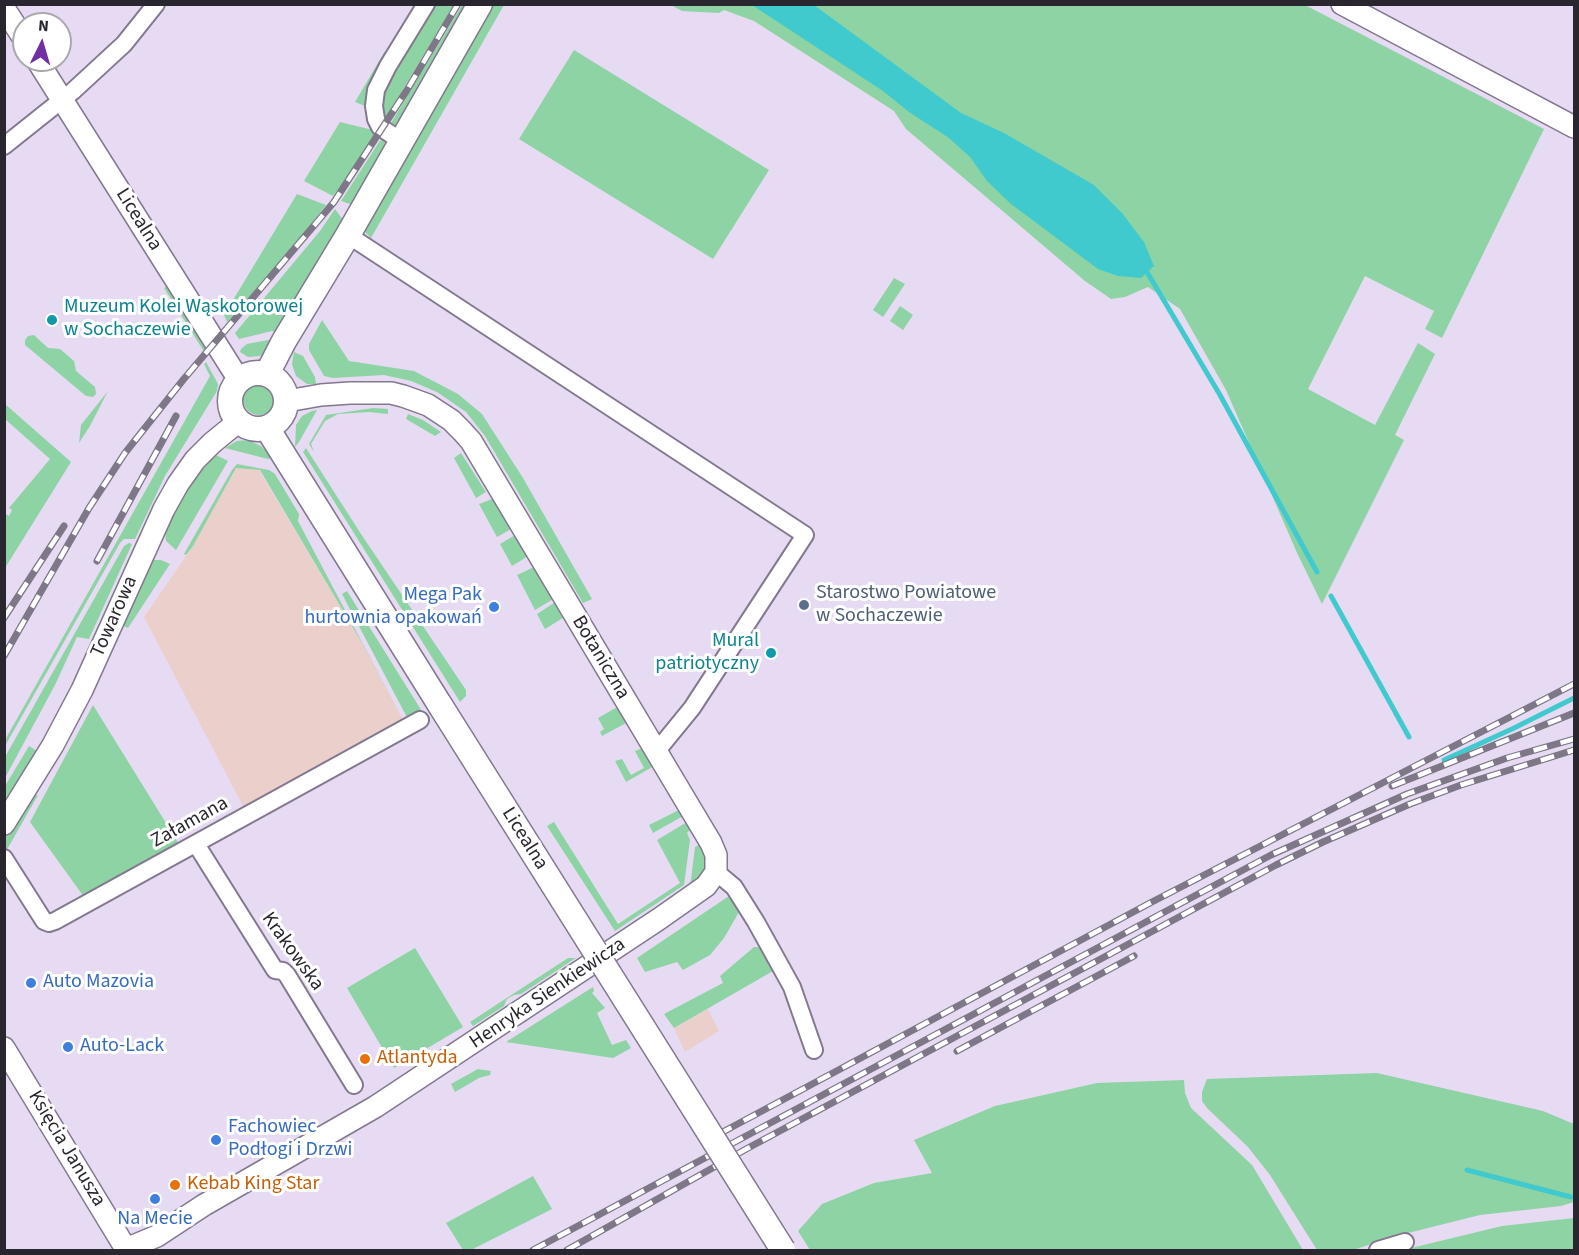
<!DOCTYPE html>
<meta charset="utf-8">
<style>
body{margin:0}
#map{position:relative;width:1579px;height:1255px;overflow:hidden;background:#e6dbf3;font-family:"Source Sans 3",sans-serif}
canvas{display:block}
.frame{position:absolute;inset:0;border:6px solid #2a262f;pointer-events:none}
.north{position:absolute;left:12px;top:12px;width:60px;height:60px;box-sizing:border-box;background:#fff;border:2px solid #aaa8ac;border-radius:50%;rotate:5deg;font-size:16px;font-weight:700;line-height:24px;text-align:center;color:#2a262f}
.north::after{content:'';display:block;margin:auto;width:21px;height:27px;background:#732fa3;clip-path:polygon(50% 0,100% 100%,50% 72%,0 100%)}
</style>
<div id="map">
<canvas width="1579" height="1255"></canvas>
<div class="frame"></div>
<div class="north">N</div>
</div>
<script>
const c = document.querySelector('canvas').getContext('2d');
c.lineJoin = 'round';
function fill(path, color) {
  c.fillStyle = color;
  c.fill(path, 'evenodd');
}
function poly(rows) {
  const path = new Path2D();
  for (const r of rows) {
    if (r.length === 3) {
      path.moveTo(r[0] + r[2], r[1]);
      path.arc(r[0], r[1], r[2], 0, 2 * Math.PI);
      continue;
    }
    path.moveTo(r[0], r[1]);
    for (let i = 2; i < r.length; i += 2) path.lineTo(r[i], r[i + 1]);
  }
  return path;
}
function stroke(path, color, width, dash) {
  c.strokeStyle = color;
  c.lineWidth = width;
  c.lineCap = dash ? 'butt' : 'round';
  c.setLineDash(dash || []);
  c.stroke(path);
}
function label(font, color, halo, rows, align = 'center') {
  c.font = font + ' "Source Sans 3",sans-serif';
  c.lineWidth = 6;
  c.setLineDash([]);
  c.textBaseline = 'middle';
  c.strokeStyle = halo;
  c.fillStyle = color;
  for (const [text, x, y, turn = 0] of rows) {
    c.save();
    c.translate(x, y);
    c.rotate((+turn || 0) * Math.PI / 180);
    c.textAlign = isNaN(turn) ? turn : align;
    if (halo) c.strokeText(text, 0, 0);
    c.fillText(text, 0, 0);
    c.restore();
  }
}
const industrial = poly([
 [236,468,259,470,362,643,403,720,244,808,144,617,193,546],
 [708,1009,719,1031,685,1052,674,1028]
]);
const green = poly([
 [432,5,454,5,385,119,381,113,381,104,386,78],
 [462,5,470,5,397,130,388,128],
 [492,5,504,5,371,238,365,232,364,228],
 [671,5,1305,5,1544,129,1442,338,1425,329,1434,311,1365,276,1308,389,1375,425,1418,343,1435,354,1395,435,1404,440,1322,604,1298,555,1226,390,1180,309,1148,287,1125,297,1111,299,1085,281,906,129,894,111,754,21,724,10,719,13,682,11],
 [574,50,769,170,713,259,519,139],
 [385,51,389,56,365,106,355,102],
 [340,122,377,131,357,165,333,196,304,181],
 [383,136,388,146,353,205,341,201],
 [297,194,326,205,303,235,227,322,224,315],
 [335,209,344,221,275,332,272,331,239,339,235,333,320,231],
 [894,278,905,284,883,317,873,310],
 [167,286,170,287,206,349,203,350,164,288],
 [900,306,913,315,903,330,890,321],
 [322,320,349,361,414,371,458,394,482,414,523,478,592,599,583,603,485,436,466,412,437,392,411,381,384,375,333,378,324,376,309,350,309,344],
 [34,335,48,348,60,349,74,361,76,371,95,387,96,394,93,397,86,396,25,345,25,340,28,336],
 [268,340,270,341,264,353,260,356,248,357,240,352,241,349,247,344],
 [294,352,303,356,315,377,316,384,307,384,296,376,292,364],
 [206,362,218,384,217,391,165,476,135,539,124,539,120,543,5,746,5,740,210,376,204,364],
 [259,399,16],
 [108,391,90,426,79,443,81,425],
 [5,404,71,462,5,568,5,516,6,514,9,516,12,510,9,508,50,459,5,419],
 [373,408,388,409,388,414,369,412,338,414,325,421,311,444,314,452,309,444,326,415],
 [317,410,299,442,295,447,296,425,302,416,312,411],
 [408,414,423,420,441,432,435,436,406,419],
 [248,440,261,446,272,458,268,459,225,448,237,441],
 [306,448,361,534,466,690,466,696,460,702,303,452],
 [461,453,486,492,476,498,454,458],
 [216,455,228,461,176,550,166,541,165,529,193,480],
 [237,464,269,470,275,474,299,514,298,521,403,720,362,643,260,470,236,468,193,546,186,555,184,554,232,470],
 [495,498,513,528,497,537,479,504],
 [517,534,527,555,525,558,512,566,500,544],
 [129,543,132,544,89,639,77,637,55,685,5,778,5,757,124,546],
 [153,560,161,560,170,564,128,628,121,625,148,565],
 [532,568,537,568,555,598,535,610,517,575],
 [347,591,423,713,410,723,342,594],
 [557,601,566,616,545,629,537,614],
 [93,705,179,844,84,897,30,822],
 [619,706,628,722,602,736,600,732,604,729,598,718],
 [29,746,37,751,38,757,5,799,5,786],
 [643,748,654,766,626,782,615,761,622,759,631,775,644,768,635,751],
 [38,795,5,853,5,838,33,796],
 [679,810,683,816,653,833,649,825],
 [554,822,618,924,680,883,657,840,687,822,691,829,687,833,690,840,684,885,615,931,547,826],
 [700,844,705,853,705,868,703,875,690,888,695,847],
 [729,896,739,912,724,938,710,955,683,970,677,962,645,972,637,958],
 [754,947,761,947,773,971,674,1028,664,1014,723,983,720,976],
 [415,948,463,1027,394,1068,347,988],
 [568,958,576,958,521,994,514,995,507,999,504,1006,473,1026,470,1022],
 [593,987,594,991,592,993,605,1008,597,1013,612,1045,626,1040,631,1048,613,1058,506,1042],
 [478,1069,491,1071,490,1075,479,1078,455,1092,451,1084],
 [1377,1073,1543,1111,1574,1124,1574,1202,1561,1206,1480,1215,1396,1236,1353,1250,1317,1250,1270,1175,1248,1147,1207,1108,1202,1101,1202,1092,1207,1079],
 [1184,1080,1185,1093,1191,1108,1252,1165,1303,1250,810,1250,798,1231,822,1204,874,1183,932,1173,914,1140,995,1106,1097,1083],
 [533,1176,552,1209,471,1250,463,1250,446,1223],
 [1574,1218,1574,1250,1403,1250,1502,1226]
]);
const water = poly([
 [752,5,814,5,961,113,1004,133,1094,185,1122,213,1144,242,1154,266,1141,278,1118,276,1098,269,1011,204,987,181,970,157,949,138,909,112,883,91]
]);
const stream = poly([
 [1147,272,1220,395,1317,572],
 [1331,596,1409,737],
 [1444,760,1512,729,1574,698],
 [1467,1170,1571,1197]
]);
const minor = poly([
 [401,141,380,127,376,119,374,106,376,90,388,66,426,4],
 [4,146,73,91,124,44,156,4],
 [348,235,805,535,692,708,656,752],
 [196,844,275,970,283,971,287,975,354,1085],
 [4,858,44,921,49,923,55,921,420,720],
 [716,872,734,887,756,922,792,987,814,1050],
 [1378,1250,1405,1242]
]);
const tertiary = poly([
 [1342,4,1574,127],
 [4,8,24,39],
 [37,60,239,380],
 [4,824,53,745,82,690,164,509,178,484,195,460,212,443,239,421],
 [4,1048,126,1249],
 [124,1250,157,1236,204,1205,375,1107,659,919,706,886,716,872,716,855,711,843,471,441,462,431,451,420,428,405,403,396,391,393,350,393,321,395,287,401]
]);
const secondary = poly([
 [258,401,28],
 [267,374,284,341,348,235,480,4],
 [267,428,440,705]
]);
const rail = poly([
 [97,561,176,416],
 [4,618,64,526],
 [4,656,89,508,125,453,183,380,334,202,407,90,458,4],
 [1392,786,1574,713],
 [957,1051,1134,956],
 [719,1134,1150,903,1574,684],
 [533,1250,1271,855,1407,794,1507,758,1574,739],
 [567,1250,748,1148,1276,865,1323,842,1410,804,1461,785,1574,750]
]);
const secondaryBridge = poly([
 [440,705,783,1250]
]);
const markers = [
 [52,320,6,"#0f9aa8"],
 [804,605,6,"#5c6f8a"],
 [494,607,6,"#3f7fe0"],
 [771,653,6,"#0f9aa8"],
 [31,983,6,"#3f7fe0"],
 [68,1047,6,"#3f7fe0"],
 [365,1059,6,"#e8710a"],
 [216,1140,6,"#3f7fe0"],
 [175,1185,6,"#e8710a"],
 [155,1199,6,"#3f7fe0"]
];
const streetNames = [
 ["Licealna",138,220,58],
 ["Towarowa",115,617,-66],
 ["Botaniczna",600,658,59],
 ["Załamana",190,823,-29],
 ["Licealna",524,839,58],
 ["Krakowska",292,952,54],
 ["Henryka Sienkiewicza",548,994,-34],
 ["Księcia Janusza",66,1149,59]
];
const cultureNames = [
 ["Muzeum Kolei Wąskotorowej",64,308],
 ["w Sochaczewie",64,331],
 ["Mural",759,642,"right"],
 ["patriotyczny",759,665,"right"]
];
const serviceNames = [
 ["Starostwo Powiatowe",816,594],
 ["w Sochaczewie",816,617]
];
const shopNames = [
 ["Mega Pak",482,596,"right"],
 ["hurtownia opakowań",482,619,"right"],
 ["Auto Mazovia",43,983],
 ["Auto-Lack",80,1047],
 ["Fachowiec",228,1128],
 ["Podłogi i Drzwi",228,1151],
 ["Na Mecie",155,1220,"center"]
];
const foodNames = [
 ["Atlantyda",377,1059],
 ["Kebab King Star",187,1185]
];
fill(industrial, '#eacfcb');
fill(green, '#8ed3a3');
fill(water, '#41cace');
stroke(stream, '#41cace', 5);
stroke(minor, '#83788e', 20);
stroke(tertiary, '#83788e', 24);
stroke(secondary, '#83788e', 27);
stroke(minor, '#fff', 16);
stroke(tertiary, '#fff', 21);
stroke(secondary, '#fff', 24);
stroke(rail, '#7e7787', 7);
stroke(rail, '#fff', 4.5, [14]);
stroke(secondaryBridge, '#83788e', 27, []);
stroke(secondaryBridge, '#fff', 24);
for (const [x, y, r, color] of markers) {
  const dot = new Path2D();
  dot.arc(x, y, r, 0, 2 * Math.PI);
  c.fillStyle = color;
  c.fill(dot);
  stroke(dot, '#fff', 2);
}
label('20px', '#2a262f', '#fff', streetNames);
label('20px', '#0d838f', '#fff', cultureNames, 'left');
label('20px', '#4e5e75', '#fff', serviceNames, 'left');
label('20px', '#366cbe', '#fff', shopNames, 'left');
label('20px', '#c56008', '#fff', foodNames, 'left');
</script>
